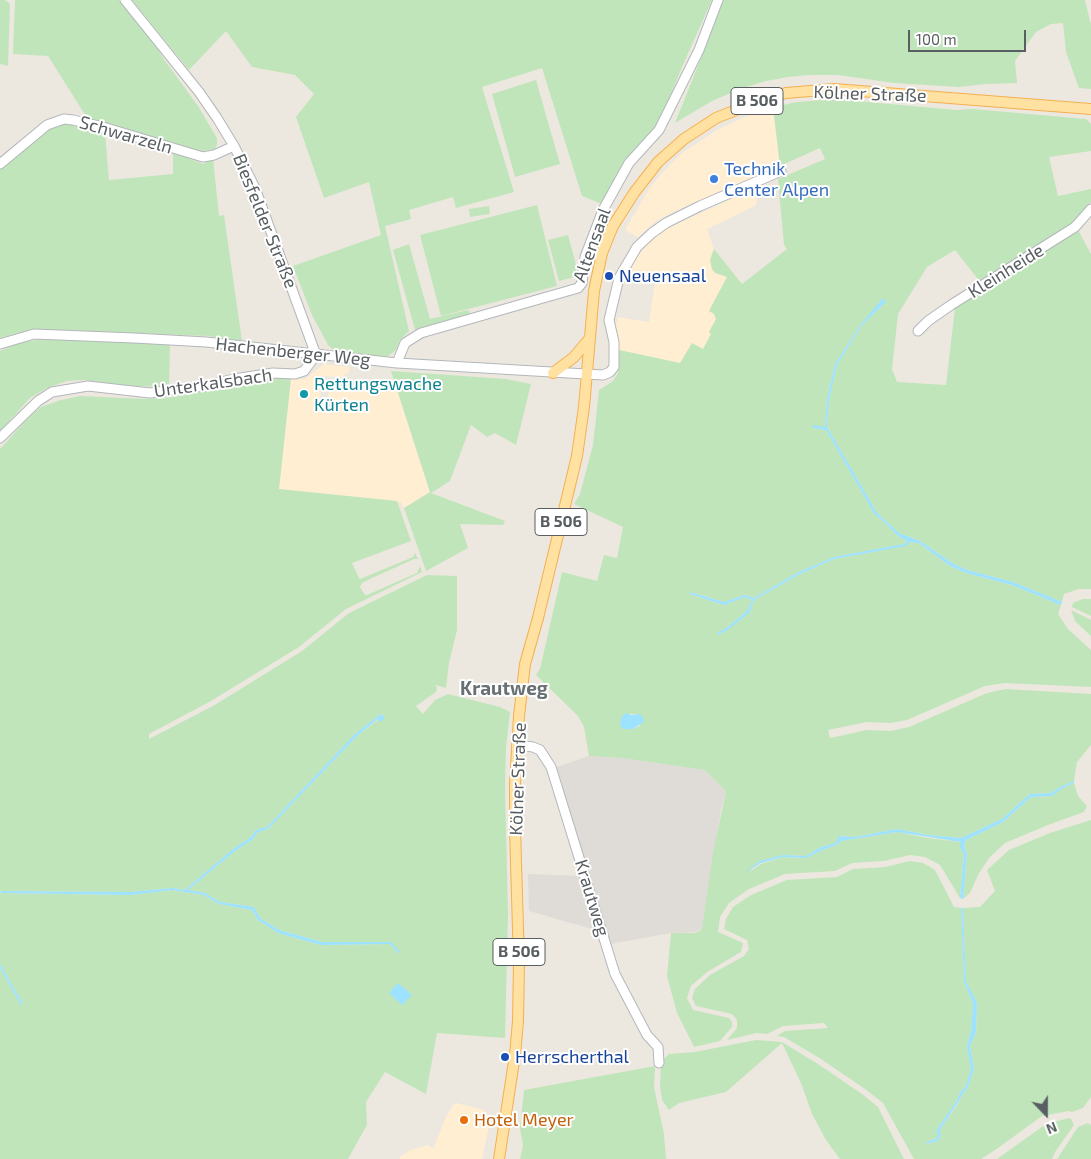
<!DOCTYPE html>
<meta charset="utf-8">
<style>
body{margin:0}
#map{position:relative;width:1091px;height:1159px;overflow:hidden;background:#ece8df;font-family:"Exo 2",sans-serif}
canvas{display:block}
.north{position:absolute;left:1021px;top:1089px;width:50px;height:50px;-webkit-text-stroke:4px #fff;paint-order:stroke;rotate:158deg;font-size:14px;font-weight:700;line-height:20px;text-align:center;color:#585e61}
.north::after{content:'';display:block;margin:auto;width:18px;height:22px;background:#585e61;clip-path:polygon(50% 0,100% 100%,50% 72%,0 100%)}
.scale{position:absolute;left:908px;top:30px;width:118px;height:22px;box-sizing:border-box;border:2px solid #585e61;border-top:0;padding-left:6px;font-size:15px;line-height:18px;white-space:nowrap;color:#585e61;-webkit-text-stroke:4px #fff;paint-order:stroke}
</style>
<div id="map">
<canvas width="1091" height="1159"></canvas>
<div class="north">N</div>
<div class="scale">100 m</div>
</div>
<script>
const c = document.querySelector('canvas').getContext('2d');
c.lineJoin = 'round';
function fill(path, color) {
  c.fillStyle = color;
  c.fill(path, 'evenodd');
}
function poly(rows) {
  const path = new Path2D();
  for (const r of rows) {
    path.moveTo(r[0], r[1]);
    for (let i = 2; i < r.length; i += 2) path.lineTo(r[i], r[i + 1]);
  }
  return path;
}
function stroke(path, color, width, dash) {
  c.strokeStyle = color;
  c.lineWidth = width;
  c.lineCap = dash ? 'butt' : 'round';
  c.setLineDash(dash || []);
  c.stroke(path);
}
function label(font, color, halo, rows, align = 'center') {
  c.font = font + ' "Exo 2",sans-serif';
  c.lineWidth = 4;
  c.setLineDash([]);
  c.textBaseline = 'middle';
  c.strokeStyle = halo;
  c.fillStyle = color;
  for (const [text, x, y, turn = 0] of rows) {
    c.save();
    c.translate(x, y);
    c.rotate((+turn || 0) * Math.PI / 180);
    c.textAlign = isNaN(turn) ? turn : align;
    if (halo) c.strokeText(text, 0, 0);
    c.fillText(text, 0, 0);
    c.restore();
  }
}
const commercial = poly([
 [773,107,780,166,675,211,655,222,638,237,625,230,649,189,661,174,682,153,719,129,747,116],
 [747,192,756,197,757,200,755,206,707,229,714,249,711,255,715,273,727,277,709,311,715,314,716,319,709,331,712,333,703,349,680,363,619,350,615,328,618,317,649,322,655,282,628,277,634,261,647,245,665,229],
 [324,364,349,367,349,372,341,377,322,376,319,411,326,412,329,391,332,388,357,389,359,383,396,387,430,493,404,508,401,502,279,489,291,378,305,379],
 [456,1103,484,1110,488,1115,489,1126,482,1159,399,1159,401,1156,411,1150,428,1145,433,1149,446,1117,453,1105]
]);
const industrial = poly([
 [589,756,622,758,705,770,726,791,721,810,702,927,698,932,671,933,610,944,554,768],
 [528,874,582,876,599,931,529,911]
]);
const green = poly([
 [0,0,5,0,10,4,8,66,0,64],
 [15,0,119,0,157,48,163,58,198,106,217,138,217,144,215,149,203,151,192,149,89,121,48,56,13,54],
 [132,0,712,0,682,67,661,119,620,171,602,204,582,196,542,68,482,87,514,192,456,208,453,197,409,210,411,219,385,226,409,331,400,340,396,350,388,356,371,357,343,354,336,352,328,345,312,315,293,266,381,235,369,182,324,198,296,117,314,94,295,75,252,67,226,31,189,70],
 [721,0,1085,0,1091,25,1091,89,1079,88,1066,52,1063,23,1051,24,1036,32,1015,61,1017,83,985,84,959,87,894,83,838,75,810,75,788,77,766,81,740,89,712,101,675,123,705,48],
 [536,80,560,164,515,177,492,94],
 [822,100,846,100,956,110,973,109,1086,119,1091,124,1091,151,1049,157,1058,196,1091,189,1091,202,1070,226,981,283,955,250,927,267,898,314,892,369,897,382,946,385,955,308,1077,228,1091,254,1091,589,1079,589,1064,594,1062,602,1013,582,967,570,952,563,920,541,899,533,877,513,827,427,829,400,837,365,862,325,886,302,861,324,835,364,827,399,825,428,814,426,814,428,826,430,875,515,881,519,898,536,907,541,904,544,834,557,797,573,754,598,745,595,724,602,691,592,690,594,724,605,745,597,752,600,748,610,728,627,717,633,718,635,750,612,754,600,798,575,834,559,905,546,909,542,919,543,950,566,966,573,1012,585,1061,605,1058,614,1068,629,1091,650,1091,687,1005,683,985,686,907,720,890,723,867,722,828,730,830,738,867,730,891,731,909,727,987,693,1006,689,1091,694,1091,745,1077,762,1074,781,1060,787,1051,793,1030,794,1002,819,961,838,928,835,897,829,855,837,839,836,836,843,821,847,806,856,783,855,760,861,749,872,761,864,783,857,806,858,822,850,837,845,841,841,897,832,928,838,961,842,961,847,964,854,960,898,940,865,925,857,910,855,884,861,852,863,835,871,785,874,749,889,729,903,720,917,718,932,743,943,741,952,707,972,691,986,687,998,693,1010,729,1018,732,1022,732,1027,720,1041,694,1047,677,1013,667,976,671,933,695,933,700,931,702,927,713,853,726,791,705,770,622,758,589,756,584,727,578,716,536,675,540,669,562,572,597,581,604,555,617,558,623,527,574,504,580,494,593,445,599,390,613,381,618,373,619,350,680,363,692,343,703,349,711,334,709,332,716,319,714,314,709,311,727,277,715,273,712,269,710,260,714,249,742,284,787,249,784,245,778,179,825,159,820,148,780,166,773,107,797,102],
 [629,714,636,714,640,726,633,729,626,729],
 [70,123,105,133,109,180,173,174,173,152,186,155,188,158,203,164,213,158,219,216,224,215,242,341,208,336,32,329,0,338,0,169,46,131,57,125],
 [537,205,557,286,441,316,420,235],
 [489,206,490,214,470,217,469,209],
 [568,235,579,276,559,281,548,240],
 [409,244,430,319,468,310,472,316,415,330,393,250],
 [45,339,170,344,169,387,132,386,84,380,67,381,47,388,30,398,0,431,0,351,18,343],
 [391,371,506,379,531,384,516,445,495,433,487,437,471,425,450,481,431,493,505,521,503,525,460,524,468,548,426,571,404,508,430,492],
 [275,378,291,378,279,489,397,501,411,541,352,563,359,578,360,579,413,557,415,553,418,559,414,559,372,578,362,583,360,587,365,595,367,595,417,573,420,566,422,572,346,609,299,647,211,701,149,734,149,739,213,706,302,651,349,613,427,575,457,576,457,630,449,663,446,688,435,685,437,688,436,692,416,706,423,714,435,700,448,694,500,707,510,712,506,747,505,787,508,914,505,1038,437,1033,426,1094,385,1072,366,1102,367,1125,348,1159,0,1159,0,968,21,1005,23,1004,0,964,0,893,131,895,172,890,204,895,219,904,252,910,258,920,278,933,321,945,390,944,398,953,391,942,322,942,279,930,260,918,254,907,220,902,205,893,188,890,235,851,252,840,258,832,268,829,358,735,379,719,381,721,384,718,381,714,356,733,267,827,256,830,250,838,233,849,185,890,172,888,131,892,0,891,0,449,30,416,41,407,61,400,80,396,146,399,172,397],
 [1083,599,1091,599,1091,616,1072,607,1073,603],
 [1071,610,1091,620,1091,636,1075,621],
 [1074,783,1078,796,1087,806,1084,812,1048,825,1005,843,989,858,979,873,970,893,963,899,967,854,964,846,966,840,1003,822,1031,797,1052,796,1061,789],
 [1091,820,1091,1097,1083,1108,1072,1112,1069,1111,1042,1116,998,1148,981,1159,914,1159,883,1103,865,1089,821,1059,784,1037,777,1036,785,1031,828,1028,824,1023,783,1026,767,1034,756,1033,727,1040,737,1028,737,1020,732,1014,696,1006,692,998,695,989,710,975,744,956,749,949,747,940,724,929,726,919,733,907,751,895,787,880,837,877,853,869,885,867,910,861,923,863,935,870,954,907,961,908,964,981,973,1004,971,1031,967,1046,971,1070,965,1088,961,1091,957,1100,936,1131,938,1135,936,1139,926,1142,927,1144,938,1141,941,1135,939,1131,959,1102,963,1093,967,1089,974,1070,970,1046,976,1032,977,1003,966,981,963,908,980,907,995,891,987,870,1009,850,1050,833],
 [756,1040,782,1042,818,1064,862,1094,878,1107,904,1159,840,1159,826,1140,812,1114,801,1083,782,1043,726,1092,679,1103,669,1110,662,1100,660,1087,661,1062,669,1054,695,1052],
 [655,1066,654,1087,664,1134,666,1159,520,1159,523,1145,520,1129,524,1090],
 [1069,1118,1071,1119,1074,1125,1055,1152,1052,1159,997,1159,1046,1124],
 [1088,1123,1091,1125,1091,1159,1057,1159,1078,1127]
]);
const water = poly([
 [883,298,886,302,862,325,837,365,829,400,827,427,877,513,899,533,920,541,952,563,967,570,1013,582,1062,602,1061,605,1012,585,966,573,950,566,919,543,909,542,906,546,834,559,798,575,754,600,750,612,729,629,718,635,717,633,728,627,748,610,752,600,745,597,724,605,690,594,690,592,724,602,745,595,754,598,797,573,834,557,904,544,907,541,898,536,881,519,875,515,826,430,813,428,813,425,825,427,827,399,835,364,861,324],
 [627,713,631,715,640,714,644,719,644,722,633,729,623,729,620,725,621,719,623,715],
 [381,714,385,718,381,722,378,719,358,735,268,829,258,832,252,840,235,851,188,890,205,893,220,902,254,907,260,918,279,930,322,942,391,942,400,952,398,953,390,944,321,945,303,940,278,933,258,920,252,910,219,904,204,895,172,890,131,895,0,893,1,891,131,892,172,888,185,890,233,849,250,838,256,830,267,827,356,733],
 [1074,781,1074,783,1061,789,1052,796,1031,797,1003,822,966,840,964,846,967,854,963,899,960,898,964,854,960,847,961,842,897,832,841,841,837,845,822,850,806,858,783,857,761,863,743,874,760,861,783,855,806,856,821,847,836,843,839,836,855,837,897,829,928,835,961,838,1002,819,1030,794,1051,793,1060,787],
 [961,908,963,908,966,981,977,1003,976,1032,970,1046,974,1070,967,1089,963,1093,959,1101,939,1131,941,1135,938,1141,927,1144,926,1142,936,1139,938,1135,936,1131,957,1100,961,1091,965,1088,971,1070,967,1046,971,1031,973,1004,964,981],
 [0,964,23,1004,21,1005,0,968],
 [398,983,412,995,402,1005,389,993]
]);
const minor = poly([
 [125,0,199,92,217,118,234,146,255,188,316,355],
 [0,164,47,125,64,119,73,120,103,127,203,157,214,155,234,146],
 [918,331,928,321,951,305,1075,227,1091,209],
 [0,344,34,334,134,338,206,342,397,363,603,375,610,372,614,367,614,342,609,320,619,278,637,247,652,233,666,223,700,206,781,171],
 [397,363,405,343,421,333,578,288,582,283,585,257,603,210,629,163,659,130,699,50,718,0],
 [0,438,38,401,52,392,88,386,150,393,204,386,234,379,273,373,295,374,304,371,316,355],
 [517,745,533,747,540,750,551,767,615,974,647,1035,658,1047,659,1063]
]);
const major = poly([
 [553,373,574,357,590,338],
 [499,1159,515,1055,518,1021,519,963,515,828,515,784,519,716,525,664,538,618,577,456,584,407,594,291,602,253,613,226,634,193,658,162,684,139,716,118,764,99,786,93,834,89,1091,109]
]);
const markers = [
 [714,179,5,"#3f7fe0"],
 [609,276,5,"#1a4fb4"],
 [304,394,5,"#0f9aa8"],
 [505,1057,5,"#1a4fb4"],
 [464,1120,5,"#e8710a"]
];
const shields = [
 [757,101,52],
 [561,522,52],
 [519,952,52]
];
const shieldNames = [
 ["B 506",757,101],
 ["B 506",561,522],
 ["B 506",519,952]
];
const streetNames = [
 ["Kölner Straße",870,94,2],
 ["Schwarzeln",126,135,16],
 ["Biesfelder Straße",265,221,68],
 ["Altensaal",592,245,-70],
 ["Kleinheide",1006,271,-32],
 ["Hachenberger Weg",293,352,6],
 ["Unterkalsbach",213,383,-8],
 ["Kölner Straße",518,779,-88],
 ["Krautweg",592,898,73]
];
const shopNames = [
 ["Technik",724,169],
 ["Center Alpen",724,190]
];
const transitNames = [
 ["Neuensaal",619,276],
 ["Herrscherthal",515,1057]
];
const cultureNames = [
 ["Rettungswache",314,384],
 ["Kürten",314,405]
];
const foodNames = [
 ["Hotel Meyer",474,1120]
];
const neighbourhoodNames = [
 ["Krautweg",504,689]
];
fill(commercial, '#ffeed2');
fill(industrial, '#dfdbd7');
fill(green, '#c1e5ba');
fill(water, '#9de2ff');
stroke(minor, '#b3b7bb', 11);
stroke(major, '#f5af50', 12);
stroke(minor, '#fff', 9);
stroke(major, '#ffe2a2', 10);
for (const [x, y, r, color] of markers) {
  const dot = new Path2D();
  dot.arc(x, y, r, 0, 2 * Math.PI);
  c.fillStyle = color;
  c.fill(dot);
  stroke(dot, '#fff', 2);
}
for (const [x, y, w] of shields) {
  const box = new Path2D();
  box.roundRect(x - w / 2, y - 13.5, w, 27, 4);
  c.fillStyle = '#fff';
  c.fill(box);
  stroke(box, '#585e61', 1);
}
label('bold 16px', '#585e61', null, shieldNames);
label('18px', '#585e61', '#fff', streetNames);
label('18px', '#366cbe', '#fff', shopNames, 'left');
label('18px', '#164399', '#fff', transitNames, 'left');
label('18px', '#0d838f', '#fff', cultureNames, 'left');
label('18px', '#c56008', '#fff', foodNames, 'left');
label('bold 19px', '#697073', '#fff', neighbourhoodNames);
</script>
